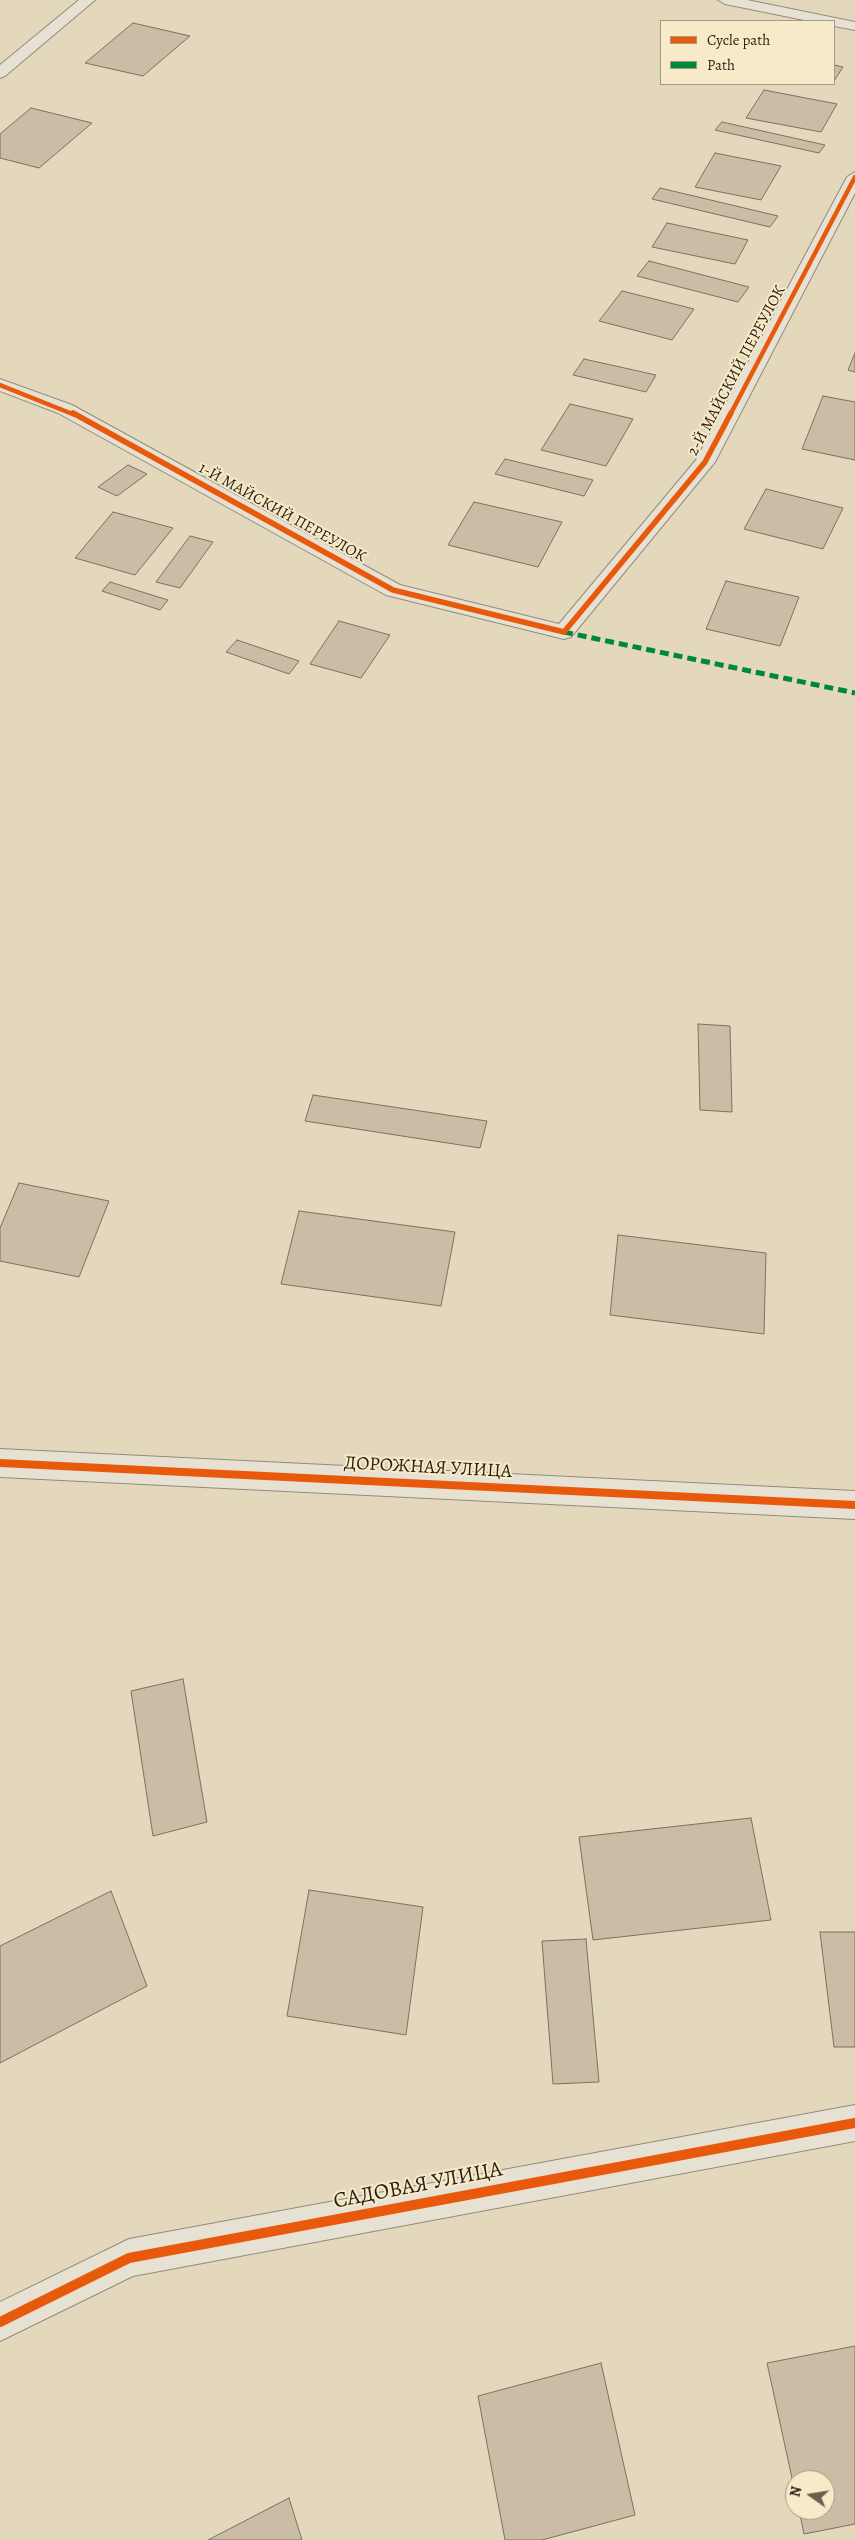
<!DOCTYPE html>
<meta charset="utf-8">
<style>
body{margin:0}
#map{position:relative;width:855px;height:2540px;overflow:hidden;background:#e3d8bc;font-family:Alegreya,serif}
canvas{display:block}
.legend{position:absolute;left:660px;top:20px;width:175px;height:65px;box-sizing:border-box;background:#f7eac9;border:1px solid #a59981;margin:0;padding:6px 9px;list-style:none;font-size:15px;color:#2a1f14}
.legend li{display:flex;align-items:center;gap:10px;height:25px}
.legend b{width:25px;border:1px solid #a59981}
.north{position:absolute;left:785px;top:2470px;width:50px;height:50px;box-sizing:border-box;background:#f7eac9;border:1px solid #a59981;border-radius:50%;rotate:283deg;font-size:14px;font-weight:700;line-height:20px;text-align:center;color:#2a1f14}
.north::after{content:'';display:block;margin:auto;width:18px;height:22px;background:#6b604f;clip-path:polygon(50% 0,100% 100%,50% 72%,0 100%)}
</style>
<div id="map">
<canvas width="855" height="2540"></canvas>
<ul class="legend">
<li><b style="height:6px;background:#e8590c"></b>Cycle path</li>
<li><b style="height:6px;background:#00873e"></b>Path</li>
</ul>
<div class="north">N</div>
</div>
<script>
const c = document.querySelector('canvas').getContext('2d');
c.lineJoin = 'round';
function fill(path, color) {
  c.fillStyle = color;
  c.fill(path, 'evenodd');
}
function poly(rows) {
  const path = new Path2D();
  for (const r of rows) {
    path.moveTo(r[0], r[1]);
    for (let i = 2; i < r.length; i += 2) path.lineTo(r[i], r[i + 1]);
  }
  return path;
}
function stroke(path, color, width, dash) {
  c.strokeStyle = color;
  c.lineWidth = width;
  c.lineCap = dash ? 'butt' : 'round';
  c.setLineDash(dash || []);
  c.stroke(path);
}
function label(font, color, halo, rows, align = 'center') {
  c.font = font + ' Alegreya,serif';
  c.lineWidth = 4;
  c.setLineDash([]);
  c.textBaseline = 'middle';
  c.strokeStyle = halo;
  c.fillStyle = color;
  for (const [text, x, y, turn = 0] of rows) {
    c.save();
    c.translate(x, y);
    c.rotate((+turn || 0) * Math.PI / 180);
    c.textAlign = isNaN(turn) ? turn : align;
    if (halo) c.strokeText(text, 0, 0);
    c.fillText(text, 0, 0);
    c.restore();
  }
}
const building = poly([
 [133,23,190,36,143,76,85,63,133,23],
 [834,65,843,67,834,81,834,65],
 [764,90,837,104,821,132,746,118,764,90],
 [31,108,92,123,39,168,0,158,0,134,31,108],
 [722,122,825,145,819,153,715,130,722,122],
 [715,153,781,166,761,200,695,187,715,153],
 [660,188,778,216,770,227,652,199,660,188],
 [667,223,748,240,735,264,652,247,667,223],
 [649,261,749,287,738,302,637,276,649,261],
 [622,291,694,309,672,340,599,321,622,291],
 [855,353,855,372,848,370,855,353],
 [584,359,656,375,646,392,573,375,584,359],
 [823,396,855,402,855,460,802,449,823,396],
 [570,404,633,419,606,466,541,450,570,404],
 [505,459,593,480,584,496,495,474,505,459],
 [128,465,147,474,117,496,98,487,128,465],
 [766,489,843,508,823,549,744,529,766,489],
 [474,502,562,522,538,567,448,545,474,502],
 [113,512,173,528,135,575,75,558,113,512],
 [190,536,213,542,180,588,156,582,190,536],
 [726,581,799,597,780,646,706,629,726,581],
 [110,582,168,600,160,610,102,591,110,582],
 [339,621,390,635,361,678,310,664,339,621],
 [237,640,299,661,289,674,226,652,237,640],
 [698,1024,730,1026,732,1112,700,1110,698,1024],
 [313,1095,487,1121,480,1148,305,1121,313,1095],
 [19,1183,109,1201,79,1277,0,1261,0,1228,19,1183],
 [299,1211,455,1232,441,1306,281,1284,299,1211],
 [618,1235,766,1253,764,1334,610,1315,618,1235],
 [183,1679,207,1822,153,1836,131,1691,183,1679],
 [751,1818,771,1920,593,1940,579,1837,751,1818],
 [309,1890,423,1907,406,2035,287,2016,309,1890],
 [111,1891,147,1986,0,2063,0,1946,111,1891],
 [820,1932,855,1932,855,2047,834,2047,820,1932],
 [586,1939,599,2082,553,2084,542,1941,586,1939],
 [855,2346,855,2524,804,2534,799,2510,825,2510,825,2480,795,2480,795,2492,767,2363,855,2346],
 [601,2363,635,2515,542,2540,505,2540,478,2396,601,2363],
 [289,2498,302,2540,208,2540,289,2498]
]);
const minor = poly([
 [79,0,95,0,5,76,0,78,0,65,79,0],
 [718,0,747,0,855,22,855,30,834,26,834,21,809,21,725,4,718,0],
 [855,172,855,193,715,462,571,637,564,639,386,595,58,413,0,391,0,379,72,405,400,585,559,624,696,460,847,177,855,172],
 [0,1449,855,1491,855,1519,0,1477,0,1449],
 [855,2105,855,2141,133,2276,0,2341,0,2302,129,2239,855,2105]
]);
const quiet = poly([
 [564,632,855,693]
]);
const cyclewayFar3 = poly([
 [0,385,75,415],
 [730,415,855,177]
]);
const cyclewayFar2 = poly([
 [73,413,393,590,564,632,705,462,731,413]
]);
const cyclewayFar1 = poly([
 [0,1463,855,1505]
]);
const cycleway = poly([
 [0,2322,129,2258,855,2123]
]);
const farStreetnames = [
 ["2-Й МАЙСКИЙ ПЕРЕУЛОК",737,371,-62],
 ["1-Й МАЙСКИЙ ПЕРЕУЛОК",282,513,29]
];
const streetNames = [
 ["ДОРОЖНАЯ УЛИЦА",428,1468,3]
];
const nearStreetnames = [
 ["САДОВАЯ УЛИЦА",418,2186,-11]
];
fill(building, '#ccbba5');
stroke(building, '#797263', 1);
stroke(minor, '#938b7b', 2);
fill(minor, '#e7e1d4');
stroke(quiet, '#00873e', 5, [9, 5]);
stroke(cyclewayFar3, '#e8590c', 4.5);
stroke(cyclewayFar2, '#e8590c', 5.5);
stroke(cyclewayFar1, '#e8590c', 8);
stroke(cycleway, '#e8590c', 10);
label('16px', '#2a1f14', '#f7eac9', farStreetnames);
label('19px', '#2a1f14', '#f7eac9', streetNames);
label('22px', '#2a1f14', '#f7eac9', nearStreetnames);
</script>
